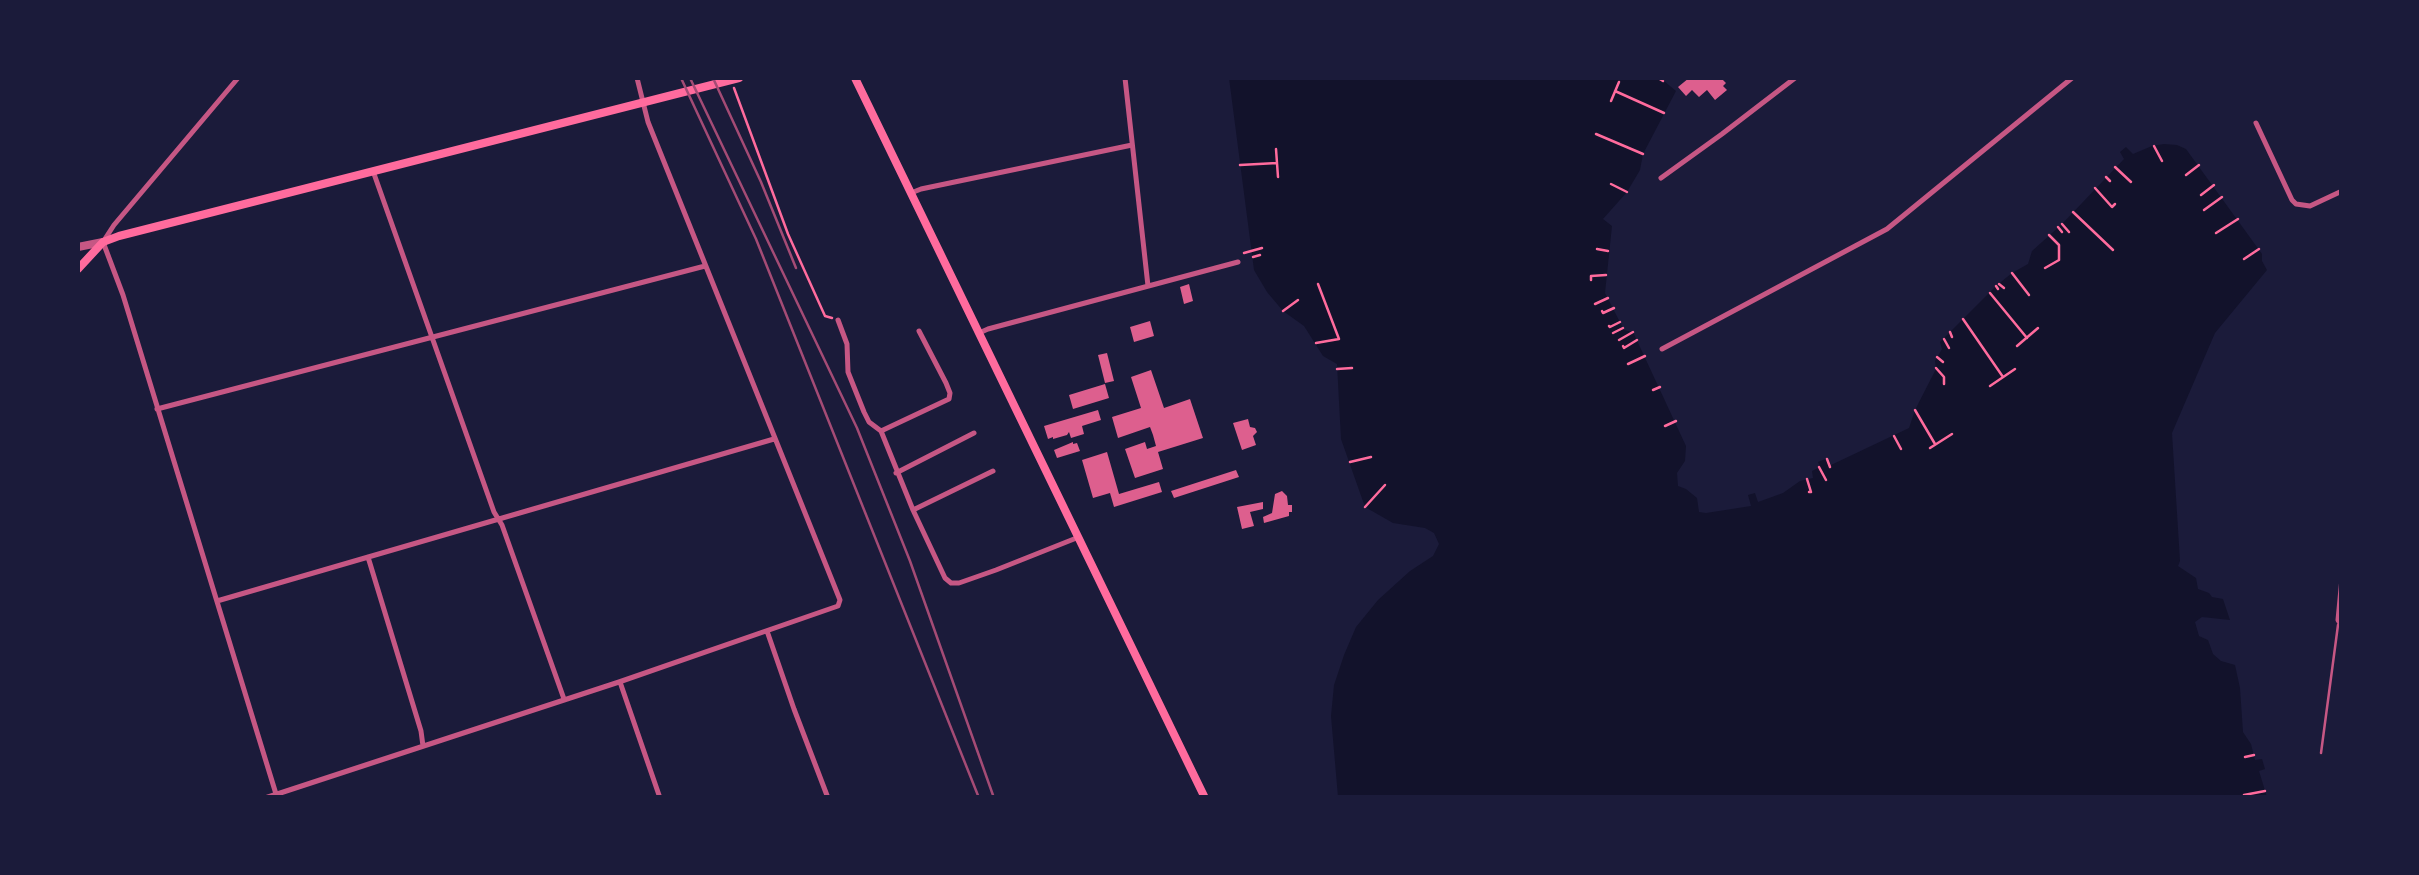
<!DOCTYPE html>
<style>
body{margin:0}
#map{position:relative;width:2419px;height:875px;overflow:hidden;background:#1b1b3a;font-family:"Noto Sans",sans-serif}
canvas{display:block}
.frame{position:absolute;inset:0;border:80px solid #1b1b3a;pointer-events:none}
</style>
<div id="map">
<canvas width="2419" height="875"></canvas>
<div class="frame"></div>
</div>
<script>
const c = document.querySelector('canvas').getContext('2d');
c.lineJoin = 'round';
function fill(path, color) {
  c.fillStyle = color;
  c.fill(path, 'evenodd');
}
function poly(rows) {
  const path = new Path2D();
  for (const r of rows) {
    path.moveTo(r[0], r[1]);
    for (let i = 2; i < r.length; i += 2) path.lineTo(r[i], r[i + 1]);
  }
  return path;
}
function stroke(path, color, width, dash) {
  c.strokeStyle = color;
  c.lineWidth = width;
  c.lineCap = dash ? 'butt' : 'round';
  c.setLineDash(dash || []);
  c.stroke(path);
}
const water = poly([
 [1229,78,1665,78,1664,81,1676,91,1643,154,1640,170,1627,192,1603,219,1612,226,1605,293,1624,330,1633,332,1686,446,1685,461,1677,473,1678,486,1686,489,1697,498,1699,512,1706,513,1751,506,1748,495,1755,493,1758,502,1783,493,1800,481,1813,478,1812,471,1820,467,1818,462,1828,458,1831,465,1909,428,1915,410,1936,369,1935,361,1942,349,1940,342,1996,286,2012,273,2028,264,2032,251,2062,224,2124,159,2120,152,2126,147,2133,154,2152,146,2164,144,2177,145,2186,149,2262,254,2262,261,2267,270,2215,333,2172,433,2180,561,2178,566,2196,578,2198,589,2209,593,2212,597,2223,599,2230,620,2202,617,2195,622,2199,636,2208,640,2213,654,2221,661,2235,665,2240,688,2243,732,2251,744,2255,760,2262,759,2265,769,2259,771,2267,797,1338,797,1331,716,1334,685,1344,655,1356,627,1378,600,1410,571,1433,556,1439,544,1434,533,1425,528,1393,523,1365,507,1341,439,1337,364,1323,356,1304,326,1283,311,1267,292,1254,270]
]);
const building = poly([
 [1689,78,1721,78,1726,83,1723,86,1727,90,1715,100,1707,90,1699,97,1692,90,1686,96,1678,87],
 [1189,284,1193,301,1184,304,1180,287],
 [1150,321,1154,336,1134,342,1130,327],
 [1107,353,1114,381,1105,383,1098,355],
 [1151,370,1164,408,1190,399,1203,438,1158,452,1163,469,1135,478,1125,449,1145,442,1147,449,1156,446,1153,435,1150,427,1118,438,1112,417,1141,408,1131,377],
 [1105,384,1109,398,1073,409,1069,395],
 [1098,410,1101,420,1082,426,1084,434,1071,438,1069,432,1067,435,1053,439,1053,437,1048,439,1044,426],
 [1248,419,1250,427,1255,428,1257,432,1253,436,1256,445,1242,450,1233,423],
 [1073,442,1073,444,1077,443,1080,451,1057,458,1054,450],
 [1107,452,1119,494,1159,482,1162,492,1114,507,1110,493,1093,498,1082,460],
 [1236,470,1239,477,1174,498,1171,491],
 [1282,491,1287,496,1288,505,1292,505,1292,512,1289,512,1289,516,1264,523,1263,517,1272,513,1275,494],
 [1263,502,1263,509,1250,512,1254,526,1242,529,1237,507]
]);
const path = poly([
 [1658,78,1663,81],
 [734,88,788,234,825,316,832,318],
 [1615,91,1664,113],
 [1611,101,1619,82],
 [1596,134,1643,154],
 [2154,146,2162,161],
 [1276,149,1278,177],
 [1240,165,1277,163],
 [2115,167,2131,182],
 [2186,175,2199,165],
 [2106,177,2110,181],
 [1611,184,1627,192],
 [2095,188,2112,207,2115,204],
 [2201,195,2214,185],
 [2204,210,2222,197],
 [2073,212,2113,250],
 [2062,224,2069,232],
 [2058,227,2062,232],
 [2216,233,2238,219],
 [1597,249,1608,251],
 [1244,253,1262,248],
 [1253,257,1260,255],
 [2244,259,2259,249],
 [2045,268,2059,260,2059,245,2049,235],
 [2012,273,2029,295],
 [1591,280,1591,276,1606,275],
 [1999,284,2004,288],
 [1996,286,1998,289],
 [1990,293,2027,338],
 [1595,304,1608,298],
 [1283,311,1298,300],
 [1602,311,1603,313,1614,308],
 [1963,319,2003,377],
 [1609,326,1610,327,1620,322],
 [1950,332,1952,337],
 [1613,333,1623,328],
 [1944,339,1949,348],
 [1619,340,1633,332],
 [1316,343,1339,339,1318,284],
 [1623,346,1624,348,1637,340],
 [2017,346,2038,328],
 [1937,357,1943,362],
 [1628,364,1645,356],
 [1936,368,1944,377,1944,384],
 [1337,369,1352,368],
 [1990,386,2015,369],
 [1653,390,1660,387],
 [1915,410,1935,444],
 [1665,426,1676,421],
 [1894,436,1901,449],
 [1930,448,1952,434],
 [1827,459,1830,467],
 [1350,462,1371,457],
 [1819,467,1826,480],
 [1807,479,1811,492,1809,492],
 [1365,507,1385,485],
 [2245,757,2254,755],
 [2245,798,2244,795,2265,791]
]);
const service = poly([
 [2321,753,2338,625]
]);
const minor = poly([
 [238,78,114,225,103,242,123,295,276,794],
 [1125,78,1148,286],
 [2256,123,2292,200,2296,204,2310,206,2342,191],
 [373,171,494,512,502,525,564,699],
 [1661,178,1722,134,1795,78],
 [911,193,921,189,1132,145],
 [838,320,847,344,848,372,864,412,869,422,881,431,913,510,945,578,951,583,959,583,996,570,1079,537],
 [979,333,988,329,1238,262],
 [1662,349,1887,229,2072,78],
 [157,409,705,266],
 [881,431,949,399,950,393,946,383,919,331],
 [896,473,974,433],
 [913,510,993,471],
 [368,557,421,731,423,746],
 [2342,578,2338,620,2342,626],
 [217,601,774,439],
 [767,631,794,709,828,798],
 [620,682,660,798],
 [265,798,619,682,838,606,840,600,648,122,637,78]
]);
const tertiary = poly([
 [78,247,103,242]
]);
const secondary = poly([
 [855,78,1205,798],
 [78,269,103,242,119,236,739,78]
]);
const tram = poly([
 [690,78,857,428,910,561,994,798],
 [713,78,761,182,796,268]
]);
const rail = poly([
 [681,78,756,239,979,798]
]);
fill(water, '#12122b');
fill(building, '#dd5f8e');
stroke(path, '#ff6b9d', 2.5);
stroke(service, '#c65784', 2.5);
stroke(minor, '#c65784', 5);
stroke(tertiary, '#c65784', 8);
stroke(secondary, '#ff6b9d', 8);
stroke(tram, '#a44b75', 2.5);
stroke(rail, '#a44b75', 2.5);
</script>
